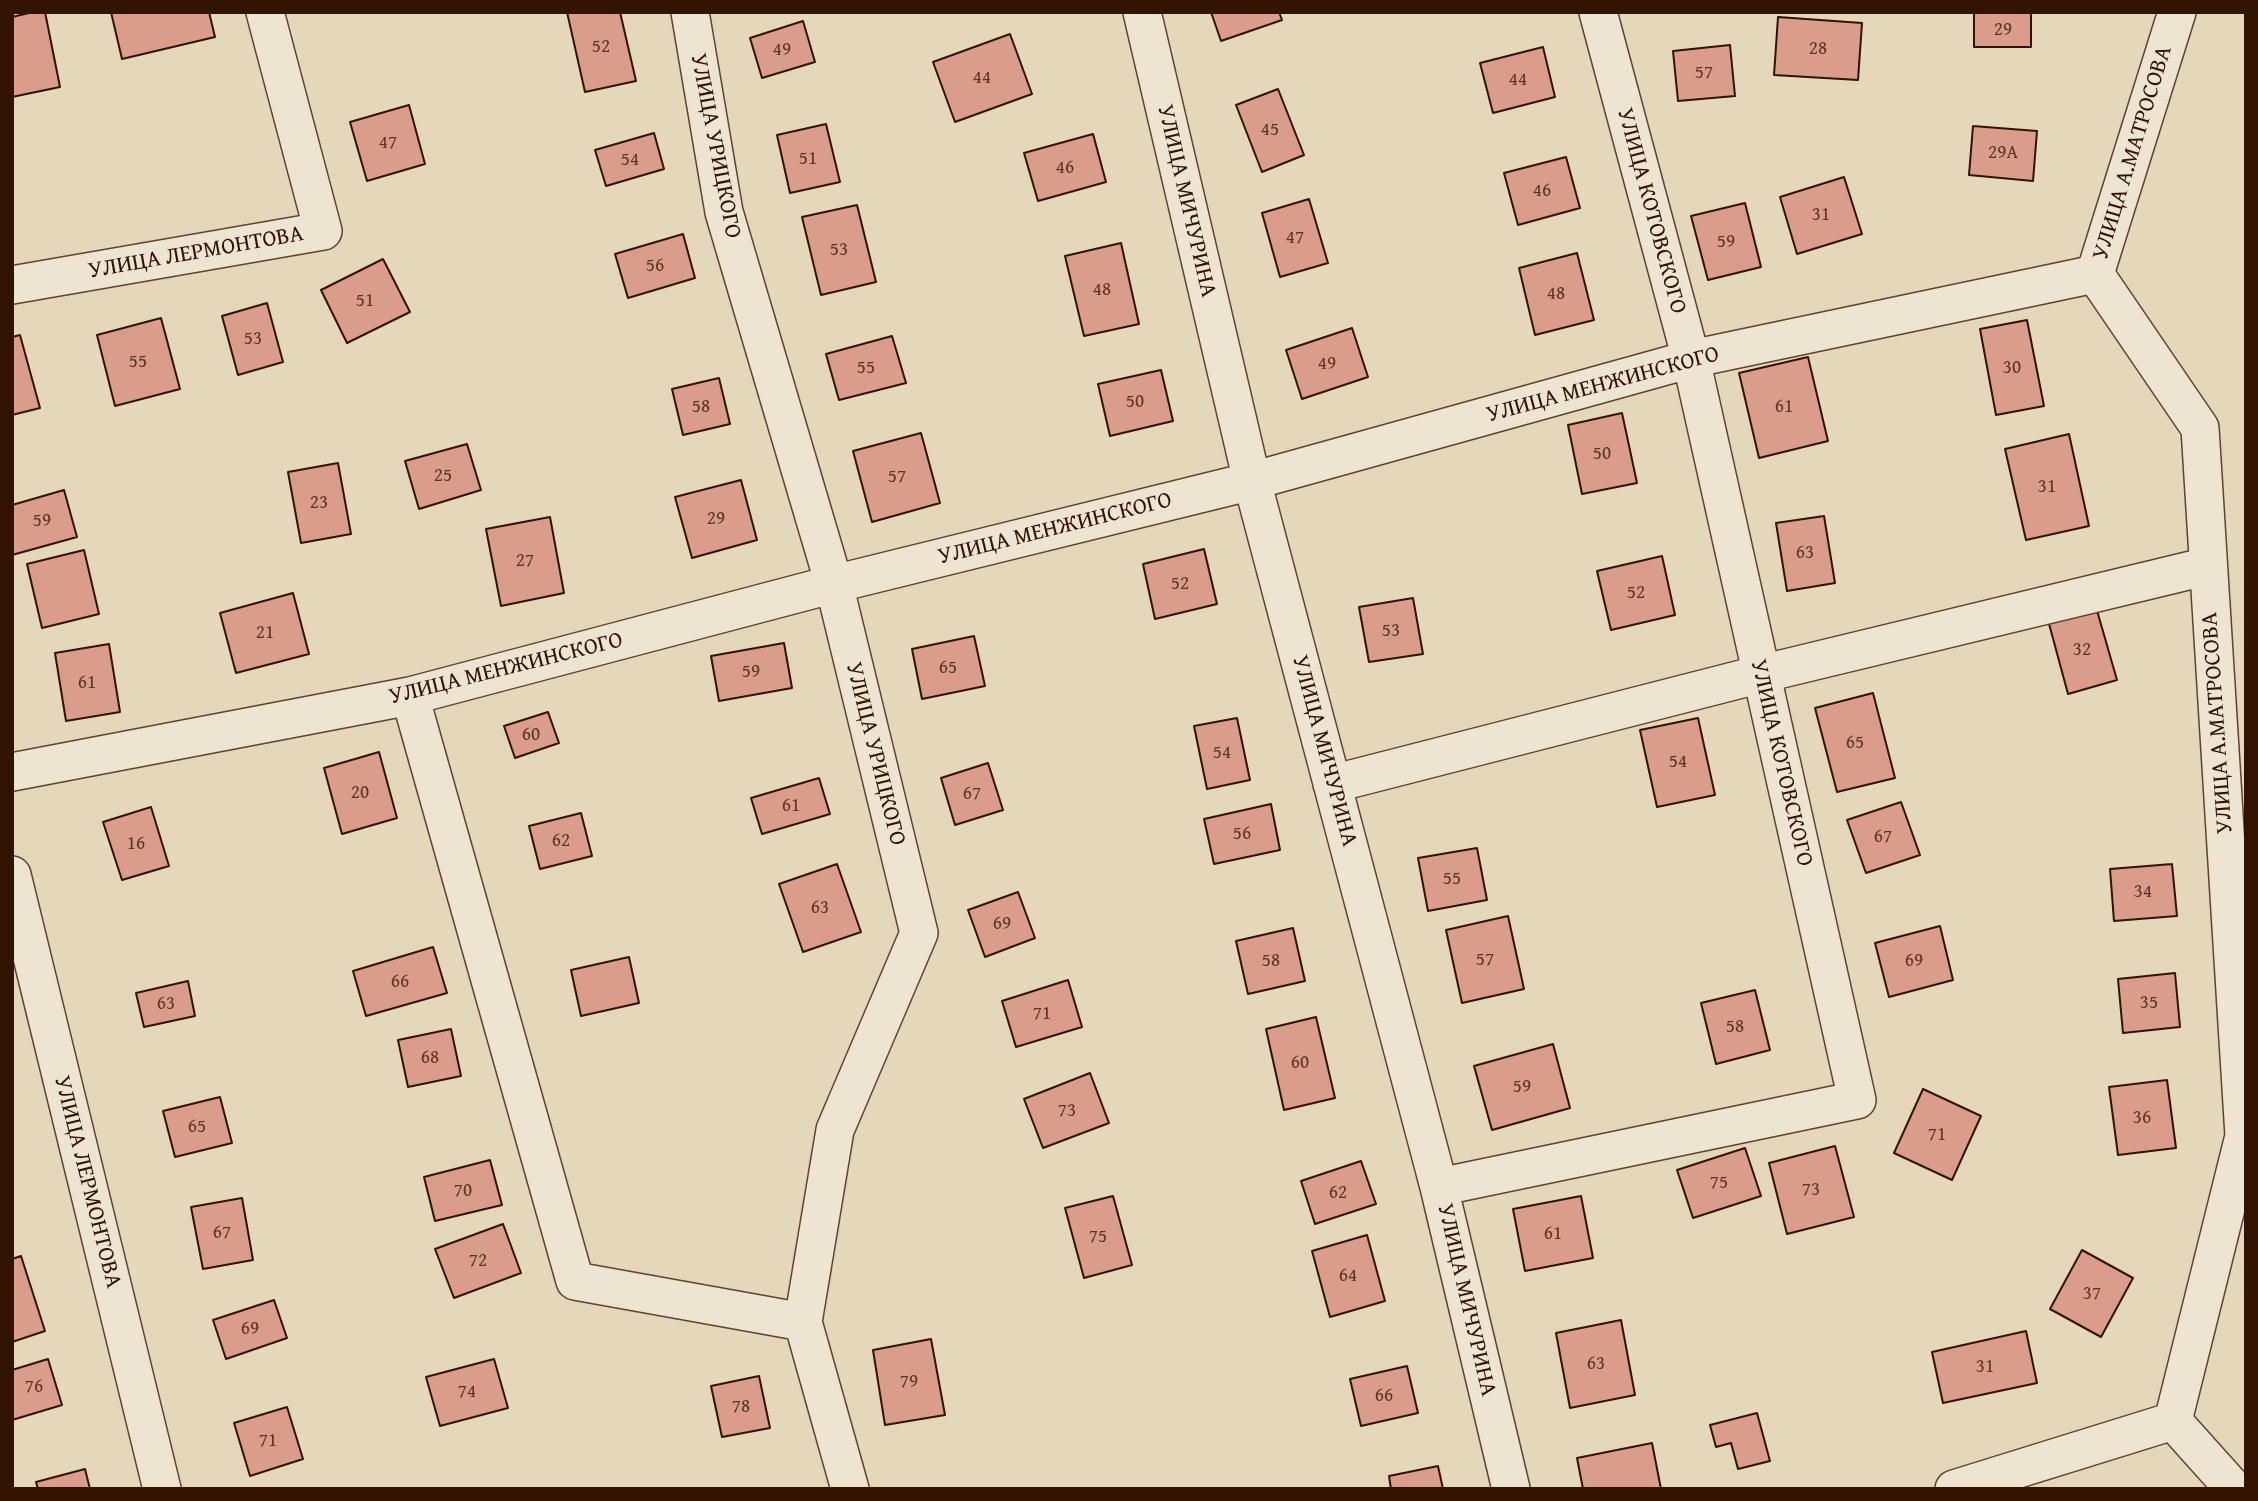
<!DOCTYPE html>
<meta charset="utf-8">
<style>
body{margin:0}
#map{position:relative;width:2258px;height:1501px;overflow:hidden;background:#e4d7ba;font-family:"Gentium Book Plus",serif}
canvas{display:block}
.frame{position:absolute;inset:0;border:14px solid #311300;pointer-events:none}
</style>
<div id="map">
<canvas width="2258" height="1501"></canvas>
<div class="frame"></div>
</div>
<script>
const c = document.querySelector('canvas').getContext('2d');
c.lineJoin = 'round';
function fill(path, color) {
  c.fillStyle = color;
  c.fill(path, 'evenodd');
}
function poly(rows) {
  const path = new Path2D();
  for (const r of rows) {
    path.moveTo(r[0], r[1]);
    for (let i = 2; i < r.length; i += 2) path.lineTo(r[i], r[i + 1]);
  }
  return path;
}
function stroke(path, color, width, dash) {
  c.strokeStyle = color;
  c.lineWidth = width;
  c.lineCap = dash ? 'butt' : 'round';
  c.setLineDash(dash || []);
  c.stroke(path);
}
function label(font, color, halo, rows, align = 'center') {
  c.font = font + ' "Gentium Book Plus",serif';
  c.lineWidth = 6;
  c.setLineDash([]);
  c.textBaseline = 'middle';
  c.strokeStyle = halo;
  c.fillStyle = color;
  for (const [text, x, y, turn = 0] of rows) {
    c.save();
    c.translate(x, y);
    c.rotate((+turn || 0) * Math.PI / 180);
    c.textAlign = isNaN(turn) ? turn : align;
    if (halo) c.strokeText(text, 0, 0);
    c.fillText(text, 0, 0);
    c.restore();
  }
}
const building = poly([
 [33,12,45,12,60,87,12,97,12,17,33,12],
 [111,12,209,12,215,37,122,59,111,12],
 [567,12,620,12,636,81,585,92,567,12],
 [1211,12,1279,12,1282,20,1221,41,1211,12],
 [1974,12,2031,12,2031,47,1974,47,1974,12],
 [1778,17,1862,23,1858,80,1774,75,1778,17],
 [803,21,815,62,762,78,750,38,803,21],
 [1010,34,1032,94,955,122,933,62,1010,34],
 [1730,45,1735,96,1678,101,1673,51,1730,45],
 [1543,47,1555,97,1493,113,1480,63,1543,47],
 [1278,89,1304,155,1262,172,1236,105,1278,89],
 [409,105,425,164,367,181,350,122,409,105],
 [826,124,840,182,790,193,777,135,826,124],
 [1973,126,2037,131,2033,181,1969,175,1973,126],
 [654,133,664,169,606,186,595,150,654,133],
 [1093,134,1106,182,1038,201,1024,153,1093,134],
 [1566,157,1580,208,1518,225,1504,173,1566,157],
 [1844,177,1862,234,1797,254,1780,197,1844,177],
 [1309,199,1328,263,1280,277,1262,213,1309,199],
 [1745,203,1761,267,1708,280,1691,216,1745,203],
 [857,205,876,282,821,295,802,217,857,205],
 [683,234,695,278,628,298,615,254,683,234],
 [1121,243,1139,324,1084,336,1065,256,1121,243],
 [1577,253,1594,320,1535,335,1519,268,1577,253],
 [383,259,410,312,347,343,321,290,383,259],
 [267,303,283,362,238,375,222,316,267,303],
 [161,318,180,389,115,406,97,335,161,318],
 [2027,320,2044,406,1996,415,1980,329,2027,320],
 [1352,328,1368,377,1302,399,1286,350,1352,328],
 [20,335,40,408,12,415,12,337,20,335],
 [892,336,906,383,839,400,826,354,892,336],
 [1808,357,1828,441,1759,458,1739,373,1808,357],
 [1161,370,1173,421,1110,436,1098,384,1161,370],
 [719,378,730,424,683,435,672,389,719,378],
 [1622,413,1637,483,1582,494,1568,425,1622,413],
 [921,433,940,503,872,522,853,451,921,433],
 [2069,434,2089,526,2026,540,2005,449,2069,434],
 [467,444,481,490,419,509,405,461,467,444],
 [338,463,351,534,301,543,288,472,338,463],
 [741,480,757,540,692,558,675,497,741,480],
 [64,490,77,537,12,555,12,505,64,490],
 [1824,516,1835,583,1787,591,1776,523,1824,516],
 [550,517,564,593,501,606,486,529,550,517],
 [1204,549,1217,604,1155,619,1143,564,1204,549],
 [84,550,99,614,42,628,27,564,84,550],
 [1662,556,1675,615,1611,630,1597,571,1662,556],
 [293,593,309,654,236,673,220,613,293,593],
 [1413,598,1423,654,1369,662,1359,607,1413,598],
 [2096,607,2117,680,2068,694,2048,620,2096,607],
 [974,636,985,686,922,699,912,649,974,636],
 [784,643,792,688,719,701,711,656,784,643],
 [109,644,120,712,66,721,55,653,109,644],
 [1873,693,1895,778,1837,792,1815,708,1873,693],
 [548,712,559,743,515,758,504,726,548,712],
 [1237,718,1250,780,1207,789,1194,726,1237,718],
 [1698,718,1715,795,1657,807,1640,730,1698,718],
 [379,752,397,818,342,834,324,768,379,752],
 [988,763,1003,810,955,825,941,778,988,763],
 [819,778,830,814,762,834,751,798,819,778],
 [1901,802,1920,855,1866,873,1847,820,1901,802],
 [1271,804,1280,850,1214,864,1204,819,1271,804],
 [151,807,169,866,122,880,103,822,151,807],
 [581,813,592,856,540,869,529,826,581,813],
 [1477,848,1487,900,1428,911,1418,858,1477,848],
 [837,864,861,932,803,952,779,884,837,864],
 [2172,864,2177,916,2114,921,2110,869,2172,864],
 [1018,892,1035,938,985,957,968,910,1018,892],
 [1508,916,1524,989,1462,1003,1446,930,1508,916],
 [1940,926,1953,980,1889,997,1875,943,1940,926],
 [1293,928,1305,981,1248,994,1236,941,1293,928],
 [433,947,447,993,366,1016,353,971,433,947],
 [629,957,639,1003,581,1016,571,970,629,957],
 [2175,973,2180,1027,2123,1033,2118,979,2175,973],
 [1068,980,1082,1027,1016,1047,1002,1001,1068,980],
 [188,981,195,1016,144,1027,136,993,188,981],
 [1755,990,1770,1050,1716,1064,1701,1003,1755,990],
 [1316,1017,1335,1098,1284,1110,1266,1029,1316,1017],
 [451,1029,461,1076,408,1087,398,1040,451,1029],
 [1553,1044,1570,1108,1492,1130,1474,1066,1553,1044],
 [1090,1073,1109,1123,1043,1148,1024,1099,1090,1073],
 [2167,1080,2176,1148,2118,1155,2109,1087,2167,1080],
 [1923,1089,1981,1116,1952,1180,1894,1153,1923,1089],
 [220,1097,232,1143,175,1157,163,1111,220,1097],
 [1835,1146,1854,1217,1787,1234,1769,1163,1835,1146],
 [1745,1148,1761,1196,1693,1218,1677,1170,1745,1148],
 [490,1160,502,1205,435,1221,424,1177,490,1160],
 [1361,1161,1376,1204,1315,1224,1301,1181,1361,1161],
 [1113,1196,1132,1265,1084,1278,1065,1208,1113,1196],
 [1581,1196,1593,1258,1525,1271,1513,1209,1581,1196],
 [242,1198,253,1260,203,1269,191,1207,242,1198],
 [503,1224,521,1273,454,1298,435,1249,503,1224],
 [1367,1235,1385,1301,1330,1317,1312,1251,1367,1235],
 [2082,1250,2133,1278,2101,1337,2050,1309,2082,1250],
 [21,1256,45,1331,12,1342,12,1259,21,1256],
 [274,1300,287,1338,226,1359,213,1320,274,1300],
 [1621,1320,1635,1395,1570,1408,1556,1333,1621,1320],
 [2026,1331,2037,1383,1943,1403,1932,1352,2026,1331],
 [931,1339,945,1415,885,1425,873,1350,931,1339],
 [48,1359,62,1405,12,1420,12,1370,48,1359],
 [494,1359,508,1408,440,1426,426,1377,494,1359],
 [1407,1366,1418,1413,1361,1426,1350,1379,1407,1366],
 [759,1376,770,1428,722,1437,711,1386,759,1376],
 [287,1407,303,1459,250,1476,234,1423,287,1407],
 [1757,1413,1770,1461,1738,1469,1731,1443,1716,1447,1710,1425,1757,1413],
 [1652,1443,1661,1489,1583,1489,1577,1458,1652,1443],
 [1438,1466,1443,1489,1391,1489,1389,1476,1438,1466],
 [85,1469,90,1489,38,1489,36,1482,85,1469]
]);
const minor = poly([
 [690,12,724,212,834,584,919,933,835,1130,803,1322,850,1489],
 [1142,12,1252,481,1439,1187,1511,1489],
 [2177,12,2095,274,2200,428,2244,1136,2173,1421,2234,1489],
 [12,285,323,231,265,12],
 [410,696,575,1281,803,1322],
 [12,772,410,696,834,584,1252,481,1691,359,2095,274],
 [1332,784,1761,674,2208,566],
 [12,875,162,1489],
 [1439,1187,1857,1100,1691,359,1598,12],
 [1954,1489,2173,1421]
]);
const numberNames = [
 ["29",2003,30],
 ["52",601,47],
 ["28",1818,49],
 ["49",782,50],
 ["57",1704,73],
 ["44",982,78],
 ["44",1518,80],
 ["45",1270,130],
 ["47",388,143],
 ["29А",2003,153],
 ["51",808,159],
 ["54",630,160],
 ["46",1065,168],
 ["46",1542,191],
 ["31",1821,215],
 ["47",1295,238],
 ["59",1726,242],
 ["53",839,250],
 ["56",655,266],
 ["48",1102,290],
 ["48",1556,294],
 ["51",365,301],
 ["53",253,339],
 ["55",138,362],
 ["49",1327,364],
 ["55",866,368],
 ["30",2012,368],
 ["50",1135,402],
 ["58",701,407],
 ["61",1784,407],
 ["50",1602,454],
 ["25",443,476],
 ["57",897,477],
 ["31",2047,487],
 ["23",319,503],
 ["29",716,519],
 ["59",42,521],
 ["63",1805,553],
 ["27",525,561],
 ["52",1180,584],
 ["52",1636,593],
 ["53",1391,631],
 ["21",265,633],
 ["32",2082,650],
 ["65",948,668],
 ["59",751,672],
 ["61",87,683],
 ["60",531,735],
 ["65",1855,743],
 ["54",1222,753],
 ["54",1678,762],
 ["20",360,793],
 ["67",972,794],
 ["61",791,806],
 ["56",1242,834],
 ["67",1883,837],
 ["62",561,841],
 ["16",136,844],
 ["55",1452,879],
 ["34",2143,892],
 ["63",820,908],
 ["69",1002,924],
 ["57",1485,960],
 ["58",1271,961],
 ["69",1914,961],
 ["66",400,982],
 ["35",2149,1003],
 ["63",166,1004],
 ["71",1042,1014],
 ["58",1735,1027],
 ["68",430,1058],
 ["60",1300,1063],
 ["59",1522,1087],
 ["73",1067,1111],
 ["36",2142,1118],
 ["65",197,1127],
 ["71",1937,1135],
 ["75",1719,1183],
 ["73",1811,1190],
 ["70",463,1191],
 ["62",1338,1193],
 ["67",222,1233],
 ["61",1553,1234],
 ["75",1098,1237],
 ["72",478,1261],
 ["64",1348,1276],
 ["37",2092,1294],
 ["69",250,1329],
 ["63",1596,1364],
 ["31",1985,1367],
 ["79",909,1382],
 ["76",34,1387],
 ["74",467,1392],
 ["66",1384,1396],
 ["78",741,1407],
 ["71",268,1441]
];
const streetNames = [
 ["УЛИЦА УРИЦКОГО",715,146,79],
 ["УЛИЦА А.МАТРОСОВА",2133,153,-73],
 ["УЛИЦА МИЧУРИНА",1186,201,77],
 ["УЛИЦА КОТОВСКОГО",1651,211,75],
 ["УЛИЦА ЛЕРМОНТОВА",196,253,-10],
 ["УЛИЦА МЕНЖИНСКОГО",1603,385,-15],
 ["УЛИЦА МЕНЖИНСКОГО",1055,529,-14],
 ["УЛИЦА МЕНЖИНСКОГО",506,669,-14],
 ["УЛИЦА А.МАТРОСОВА",2218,723,-94],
 ["УЛИЦА МИЧУРИНА",1324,751,75],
 ["УЛИЦА УРИЦКОГО",875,754,76],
 ["УЛИЦА КОТОВСКОГО",1781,763,77],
 ["УЛИЦА ЛЕРМОНТОВА",87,1182,76],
 ["УЛИЦА МИЧУРИНА",1466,1300,77]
];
fill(building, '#da9c8b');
stroke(building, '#311300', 2);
stroke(minor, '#5e442e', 40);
stroke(minor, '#ede5d2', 37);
label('19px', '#5b3523', null, numberNames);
label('23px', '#311300', '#ede5d2', streetNames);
</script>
